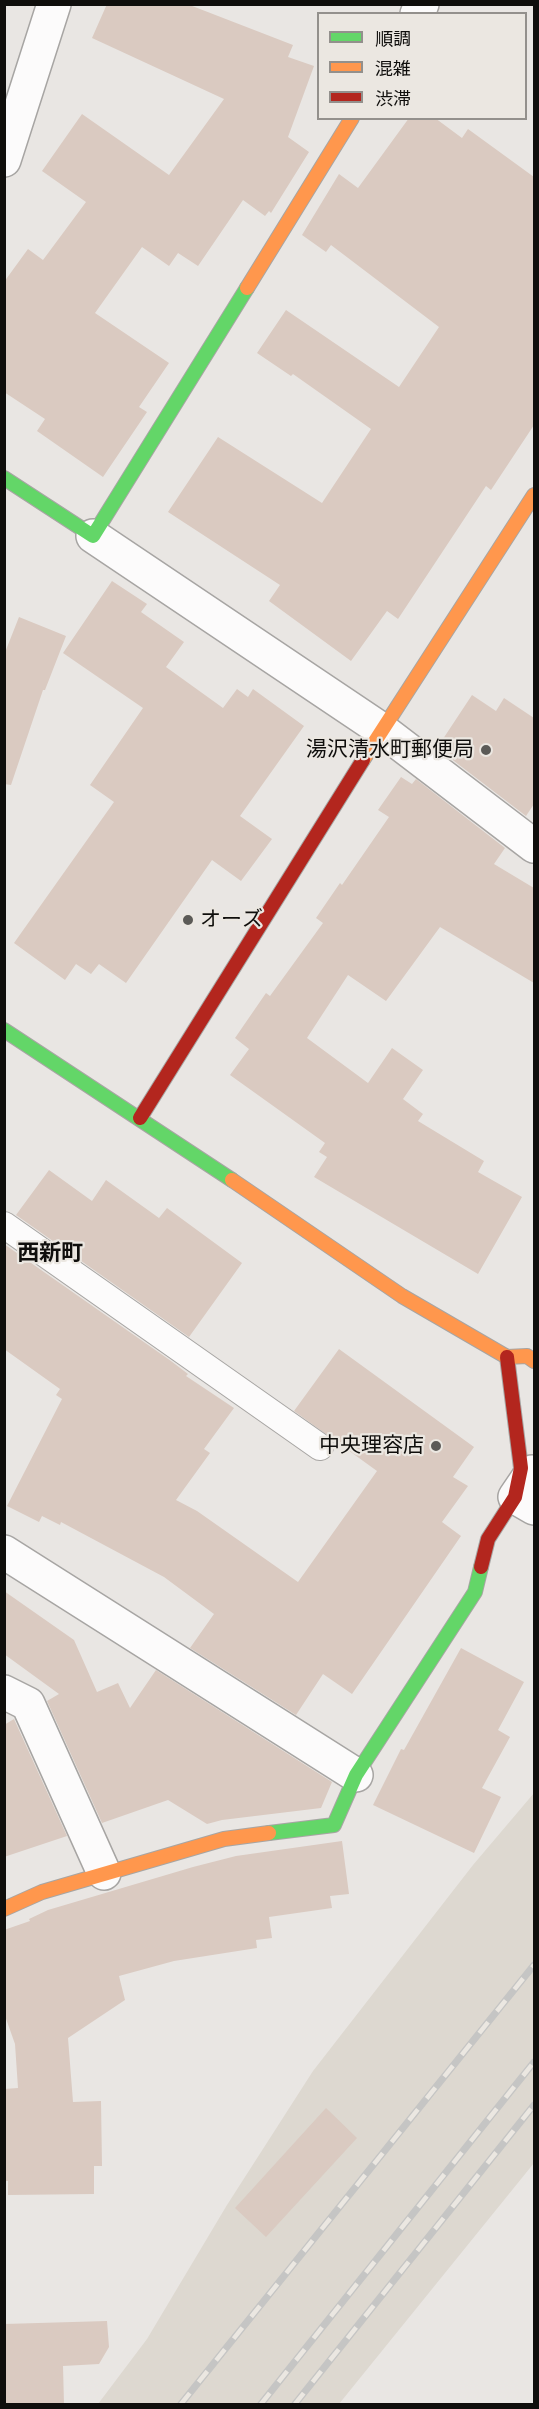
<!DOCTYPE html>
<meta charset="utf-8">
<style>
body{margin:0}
#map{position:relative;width:539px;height:2409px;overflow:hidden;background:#e9e6e3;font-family:"IBM Plex Sans","Noto Sans JP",sans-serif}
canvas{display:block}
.frame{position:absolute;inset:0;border:6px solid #0f0e0c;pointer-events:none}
.legend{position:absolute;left:317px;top:12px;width:210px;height:108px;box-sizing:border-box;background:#ebe7e1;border:2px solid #93908c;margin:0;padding:8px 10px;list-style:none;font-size:18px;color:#0f0e0c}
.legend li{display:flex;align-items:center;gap:12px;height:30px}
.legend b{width:30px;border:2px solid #93908c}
</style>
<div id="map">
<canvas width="539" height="2409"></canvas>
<div class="frame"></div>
<ul class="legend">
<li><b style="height:8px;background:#63d668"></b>順調</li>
<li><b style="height:8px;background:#ff974d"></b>混雑</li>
<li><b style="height:8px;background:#b3261e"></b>渋滞</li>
</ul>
</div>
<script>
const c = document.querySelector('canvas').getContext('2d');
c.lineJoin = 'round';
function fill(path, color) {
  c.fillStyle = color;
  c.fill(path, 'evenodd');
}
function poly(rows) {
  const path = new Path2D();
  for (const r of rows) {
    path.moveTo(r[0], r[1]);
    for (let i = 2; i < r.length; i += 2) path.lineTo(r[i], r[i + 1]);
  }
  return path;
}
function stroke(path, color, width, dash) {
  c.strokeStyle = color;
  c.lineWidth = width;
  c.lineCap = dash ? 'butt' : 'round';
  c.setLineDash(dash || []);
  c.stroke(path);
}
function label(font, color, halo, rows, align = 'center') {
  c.font = font + ' "IBM Plex Sans","Noto Sans JP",sans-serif';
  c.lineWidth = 4.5;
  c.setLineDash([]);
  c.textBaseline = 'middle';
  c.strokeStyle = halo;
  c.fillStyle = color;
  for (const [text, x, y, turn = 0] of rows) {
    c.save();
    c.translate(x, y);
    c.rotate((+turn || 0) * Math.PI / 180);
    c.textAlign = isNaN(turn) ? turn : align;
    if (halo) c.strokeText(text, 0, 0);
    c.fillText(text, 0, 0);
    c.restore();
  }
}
const built = poly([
 [534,1793,534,2163,339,2404,98,2404,147,2339,227,2205,313,2071,473,1865]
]);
const building = poly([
 [107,4,187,4,293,45,288,57,314,66,288,137,309,152,271,213,269,211,265,216,243,200,198,266,178,253,169,266,142,247,95,313,169,363,139,407,147,412,103,477,37,431,45,419,4,392,4,282,28,249,43,260,86,202,42,171,82,114,169,175,224,99,92,38],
 [409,118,435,118,462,138,468,129,534,177,534,425,491,490,486,486,398,619,387,611,351,661,269,601,280,585,168,512,218,437,322,503,371,429,293,374,291,376,257,353,286,310,399,387,439,327,331,245,326,252,302,235,339,174,358,188],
 [112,581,147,604,141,612,184,642,166,667,223,708,237,689,248,697,253,689,304,726,240,816,272,839,241,881,212,860,126,983,99,964,91,974,76,964,65,980,14,943,114,802,90,785,143,708,63,653],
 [19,617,66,636,45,690,43,690,11,785,4,784,4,655],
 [472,695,496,711,504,698,534,718,534,804,526,816,437,748],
 [401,777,412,784,416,779,505,848,494,864,534,888,534,983,440,927,386,1001,348,975,307,1038,368,1083,392,1048,423,1070,403,1099,423,1114,418,1121,484,1161,478,1172,522,1197,478,1274,314,1177,327,1157,319,1152,325,1143,230,1075,249,1049,235,1038,266,993,270,996,323,923,316,918,340,883,342,885,389,817,378,810],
 [49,1170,92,1201,106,1180,159,1218,167,1208,242,1263,189,1337,16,1215],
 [4,1244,171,1361,188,1374,186,1376,234,1408,204,1449,210,1453,176,1500,197,1511,298,1582,377,1471,294,1411,339,1349,474,1447,453,1477,468,1486,442,1522,461,1536,352,1694,323,1674,296,1715,190,1648,214,1614,164,1577,61,1522,60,1525,42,1516,39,1522,7,1506,62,1399,56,1395,60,1389,4,1349],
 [4,1591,74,1640,97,1692,118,1683,130,1708,156,1670,332,1782,321,1808,222,1820,207,1824,168,1800,102,1823,47,1701,59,1694,4,1654],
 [461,1648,524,1682,498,1730,510,1737,482,1788,501,1797,474,1853,373,1805,401,1749,404,1750],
 [14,1719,67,1836,4,1857,4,1725],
 [342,1841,349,1894,330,1896,332,1908,269,1917,272,1938,256,1940,257,1948,174,1961,119,1976,125,2000,68,2038,73,2102,101,2101,102,2166,94,2166,94,2194,8,2195,8,2181,4,2181,4,2089,18,2088,15,2044,4,2013,4,1930,30,1921,29,1919,48,1910,193,1867,236,1856],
 [326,2108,357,2138,266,2237,235,2208],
 [107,2321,109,2347,99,2364,63,2366,64,2404,4,2404,4,2324]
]);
const lane = poly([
 [4,1225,320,1447]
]);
const street = poly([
 [417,14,422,4],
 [4,160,54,4],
 [93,536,382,730,534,846],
 [532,1472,515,1497,534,1508],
 [4,1552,356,1775],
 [4,1692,28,1704,104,1873]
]);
const fast = poly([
 [4,478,93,536,247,288],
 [4,1030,232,1180],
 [269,1833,334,1825,356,1775,475,1592,481,1567]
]);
const slow = poly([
 [247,288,352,118],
 [363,760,534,495],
 [232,1180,402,1296,507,1357,527,1356,534,1361],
 [4,1909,42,1892,224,1839,269,1833]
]);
const jam = poly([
 [140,1118,363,760],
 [481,1567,488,1539,515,1497,521,1468,507,1357]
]);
const rail = poly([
 [181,2404,534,1965],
 [261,2404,534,2062],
 [295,2404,534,2105]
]);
const markers = [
 [486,750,6,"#5b5a57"],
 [188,920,6,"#5b5a57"],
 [436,1446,6,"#5b5a57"]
];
const poiNames = [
 ["湯沢清水町郵便局",474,750],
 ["オーズ",200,920,"left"],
 ["中央理容店",424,1446]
];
const neighbourhoodNames = [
 ["西新町",50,1254]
];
fill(built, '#ddd8d0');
fill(building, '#dacac1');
stroke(lane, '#a7a5a3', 28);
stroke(street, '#a7a5a3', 36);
stroke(fast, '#a7a5a3', 16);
stroke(slow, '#a7a5a3', 16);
stroke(jam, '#a7a5a3', 16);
stroke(lane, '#fcfbfb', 26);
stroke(street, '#fcfbfb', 33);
stroke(fast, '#63d668', 14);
stroke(slow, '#ff974d', 14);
stroke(jam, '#b3261e', 14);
stroke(rail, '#c5c5c4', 7);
stroke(rail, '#ebe7e1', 4.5, [14]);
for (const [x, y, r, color] of markers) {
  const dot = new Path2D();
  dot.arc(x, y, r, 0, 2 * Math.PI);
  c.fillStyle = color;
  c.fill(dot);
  stroke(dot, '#ebe7e1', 2);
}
label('21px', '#0f0e0c', '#ebe7e1', poiNames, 'right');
label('bold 22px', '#0f0e0c', '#ebe7e1', neighbourhoodNames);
</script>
